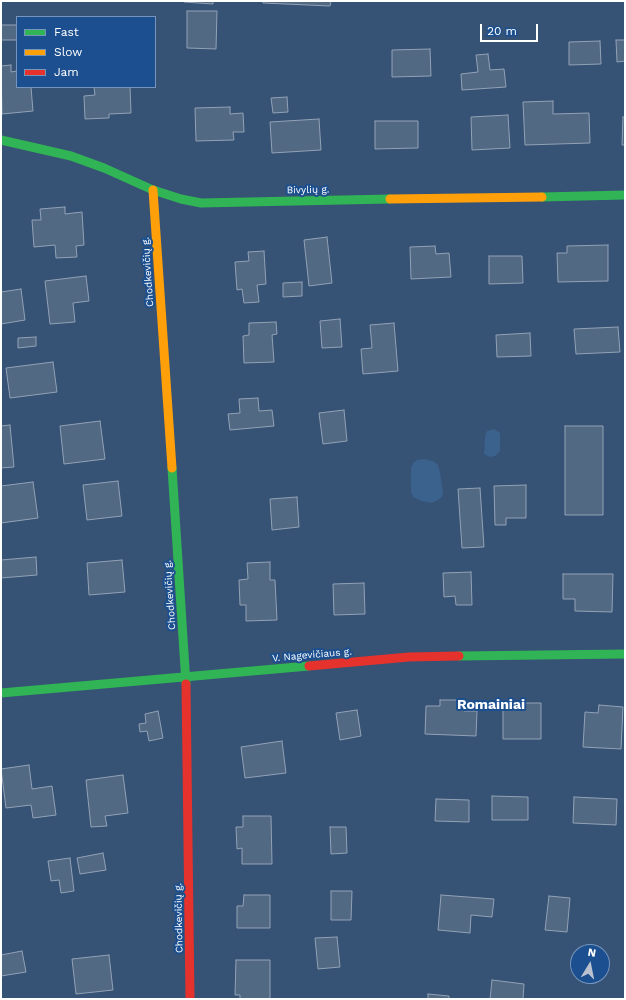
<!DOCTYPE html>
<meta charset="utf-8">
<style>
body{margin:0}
#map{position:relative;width:626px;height:1000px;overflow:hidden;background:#365274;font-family:"Work Sans",sans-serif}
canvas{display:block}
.frame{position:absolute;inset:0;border:2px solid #fff;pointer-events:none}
.legend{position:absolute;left:16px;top:16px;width:140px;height:72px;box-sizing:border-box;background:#1b4f8f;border:1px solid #7695bc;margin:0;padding:5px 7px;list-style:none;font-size:12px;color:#fff}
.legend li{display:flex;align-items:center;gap:8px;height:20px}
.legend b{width:20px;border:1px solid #7695bc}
.north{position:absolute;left:570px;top:944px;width:40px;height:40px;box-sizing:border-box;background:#1b4f8f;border:1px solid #7695bc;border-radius:50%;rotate:10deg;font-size:11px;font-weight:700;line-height:16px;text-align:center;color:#fff}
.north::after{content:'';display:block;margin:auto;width:14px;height:18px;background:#b9c2ce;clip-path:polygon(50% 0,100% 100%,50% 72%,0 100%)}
.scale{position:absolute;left:480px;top:24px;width:58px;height:18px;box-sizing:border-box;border:2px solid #fff;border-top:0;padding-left:5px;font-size:12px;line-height:14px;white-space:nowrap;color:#fff;-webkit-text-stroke:3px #1b4f8f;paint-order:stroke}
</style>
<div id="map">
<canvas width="626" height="1000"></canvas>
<div class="frame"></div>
<ul class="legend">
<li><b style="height:5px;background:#30b455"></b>Fast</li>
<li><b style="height:5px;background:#ff9f0a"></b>Slow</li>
<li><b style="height:5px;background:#e5322d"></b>Jam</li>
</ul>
<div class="north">N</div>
<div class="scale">20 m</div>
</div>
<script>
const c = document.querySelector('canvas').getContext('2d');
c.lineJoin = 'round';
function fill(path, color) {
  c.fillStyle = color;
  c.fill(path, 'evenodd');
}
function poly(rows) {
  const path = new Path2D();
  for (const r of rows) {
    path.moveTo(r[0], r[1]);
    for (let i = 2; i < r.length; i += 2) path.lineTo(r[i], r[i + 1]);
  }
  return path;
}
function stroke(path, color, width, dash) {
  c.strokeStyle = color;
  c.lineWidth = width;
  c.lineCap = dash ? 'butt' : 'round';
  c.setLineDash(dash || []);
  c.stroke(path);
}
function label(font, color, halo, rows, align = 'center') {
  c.font = font + ' "Work Sans",sans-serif';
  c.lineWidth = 4;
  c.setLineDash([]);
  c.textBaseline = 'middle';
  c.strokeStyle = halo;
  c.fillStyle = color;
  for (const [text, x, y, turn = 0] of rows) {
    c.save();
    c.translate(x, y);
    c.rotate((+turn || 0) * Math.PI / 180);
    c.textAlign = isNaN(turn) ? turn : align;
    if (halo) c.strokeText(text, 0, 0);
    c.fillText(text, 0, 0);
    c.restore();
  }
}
const water = poly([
 [494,429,500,433,500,451,495,456,490,457,484,454,485,437,487,431],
 [424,459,433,461,438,465,440,473,443,492,442,497,438,500,432,503,421,501,413,497,411,492,411,468,413,463,417,460]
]);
const building = poly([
 [184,1,213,1,213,4,184,2,184,1],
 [263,1,331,1,330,6,263,3,263,1],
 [187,11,217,11,216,49,187,48,187,11],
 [1,25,17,25,17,40,1,40,1,25],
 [616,40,625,40,625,61,617,62,616,40],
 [600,41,601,64,569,65,569,42,600,41],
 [430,49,431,76,392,77,392,50,430,49],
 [488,54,490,70,504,69,506,87,462,90,461,74,478,72,476,55,488,54],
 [11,65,11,72,17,71,17,87,31,87,33,111,2,114,1,66,11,65],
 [94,87,130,87,131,113,109,114,109,118,85,119,84,96,95,95,94,87],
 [287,97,288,112,273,113,271,98,287,97],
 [553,101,553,114,589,113,590,143,525,145,523,102,553,101],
 [230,107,230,114,243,113,244,132,233,132,234,140,196,141,195,108,230,107],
 [508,115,510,148,472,150,471,117,508,115],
 [623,117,625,117,625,145,622,145,623,117],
 [319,119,321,150,272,153,270,122,319,119],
 [375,121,418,121,418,148,375,149,375,121],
 [65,207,65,214,82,212,84,245,76,246,77,257,56,258,55,245,34,247,32,220,41,220,40,209,65,207],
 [327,237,332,283,309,286,304,240,327,237],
 [608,245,608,281,558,282,557,253,567,253,567,246,608,245],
 [435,246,436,254,449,253,451,277,411,279,410,247,435,246],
 [264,251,266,284,257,285,259,302,244,303,242,289,237,290,235,262,249,261,248,252,264,251],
 [489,256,522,256,523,283,489,284,489,256],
 [86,276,89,301,73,303,75,322,50,324,45,281,86,276],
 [302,282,302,296,283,297,283,283,302,282],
 [21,289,25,320,1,324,1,292,21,289],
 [340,319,342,347,322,348,320,321,340,319],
 [276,322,277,334,272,335,274,362,244,363,243,336,249,335,249,323,276,322],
 [394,323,398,371,363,374,361,349,372,348,370,325,394,323],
 [618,327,620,352,576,354,574,329,618,327],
 [530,333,531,356,497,357,496,335,530,333],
 [36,337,36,346,18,348,18,338,36,337],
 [53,362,57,392,10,398,6,368,53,362],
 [258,398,259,411,272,410,274,426,230,430,228,414,240,413,239,399,258,398],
 [344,410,347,441,323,444,319,413,344,410],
 [100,421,105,459,64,464,60,426,100,421],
 [10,425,14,467,1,468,1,426,10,425],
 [565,426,603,426,603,515,565,515,565,426],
 [118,481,122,516,87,520,83,485,118,481],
 [33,482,38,518,1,523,1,486,33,482],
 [526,485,526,518,506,518,506,525,495,525,494,486,526,485],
 [480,488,484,547,462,548,458,489,480,488],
 [297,497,299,527,272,530,270,499,297,497],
 [36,557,37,575,1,578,1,560,36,557],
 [122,560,125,592,89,595,87,563,122,560],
 [270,562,270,580,275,580,277,620,246,621,246,605,240,605,239,580,248,579,247,563,270,562],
 [471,572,472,605,456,605,455,596,444,597,443,573,471,572],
 [563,574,613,574,612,612,575,611,575,599,563,599,563,574],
 [364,583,365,614,334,615,333,584,364,583],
 [440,700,465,700,464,711,477,711,476,736,425,734,426,706,440,706,440,700],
 [503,703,541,703,541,739,503,739,503,703],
 [599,705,623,707,621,749,583,747,585,712,598,713,599,705],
 [357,710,361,736,340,740,336,713,357,710],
 [158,711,163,738,149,741,147,731,140,732,139,724,146,723,145,714,158,711],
 [282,741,286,773,245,778,241,747,282,741],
 [29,765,32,789,52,786,56,815,33,818,31,805,6,808,1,769,29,765],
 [123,775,128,813,105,816,107,826,91,827,86,780,123,775],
 [492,796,528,797,528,820,492,820,492,796],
 [574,797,617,799,616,825,573,823,574,797],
 [436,799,469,800,469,822,435,821,436,799],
 [243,816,271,816,272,864,242,864,242,848,237,849,236,827,243,827,243,816],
 [330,827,346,827,347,853,331,854,330,827],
 [103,853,106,870,80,874,77,858,103,853],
 [70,858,74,891,61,893,59,880,51,881,48,861,70,858],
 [331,891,352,891,351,920,331,920,331,891],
 [244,895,270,895,270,928,237,928,237,906,243,906,244,895],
 [441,895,494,899,492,917,471,915,470,933,438,930,441,895],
 [549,896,570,898,567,932,545,930,549,896],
 [337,937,340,967,318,969,315,938,337,937],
 [22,951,26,972,1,976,1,955,22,951],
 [109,955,113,990,76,994,72,959,109,955],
 [236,960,270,960,270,999,240,999,240,995,235,995,236,960],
 [492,980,524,984,523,999,490,999,492,980],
 [428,994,449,996,449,999,428,999,428,994]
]);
const fast = poly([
 [1,140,71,156,104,168,153,190,181,199,201,203,390,199],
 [542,197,625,195],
 [172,468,186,684],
 [459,656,625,654],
 [1,693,309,666]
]);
const slow = poly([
 [153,190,172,468],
 [390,199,542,197]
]);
const jam = poly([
 [309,666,409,657,459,656],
 [186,684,190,999]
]);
const streetNames = [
 ["Bivylių g.",308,190,-1],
 ["Chodkevičių g.",148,272,-94],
 ["Chodkevičių g.",170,595,-94],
 ["V. Nagevičiaus g.",312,655,-5],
 ["Chodkevičių g.",179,918,-91]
];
const districtNames = [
 ["Romainiai",491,705]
];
fill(water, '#3b618d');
fill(building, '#526984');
stroke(building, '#92a2b6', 1);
stroke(fast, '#30b455', 9);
stroke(slow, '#ff9f0a', 9);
stroke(jam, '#e5322d', 9);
label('10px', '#fff', '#1b4f8f', streetNames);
label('bold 14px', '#fff', '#1b4f8f', districtNames);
</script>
